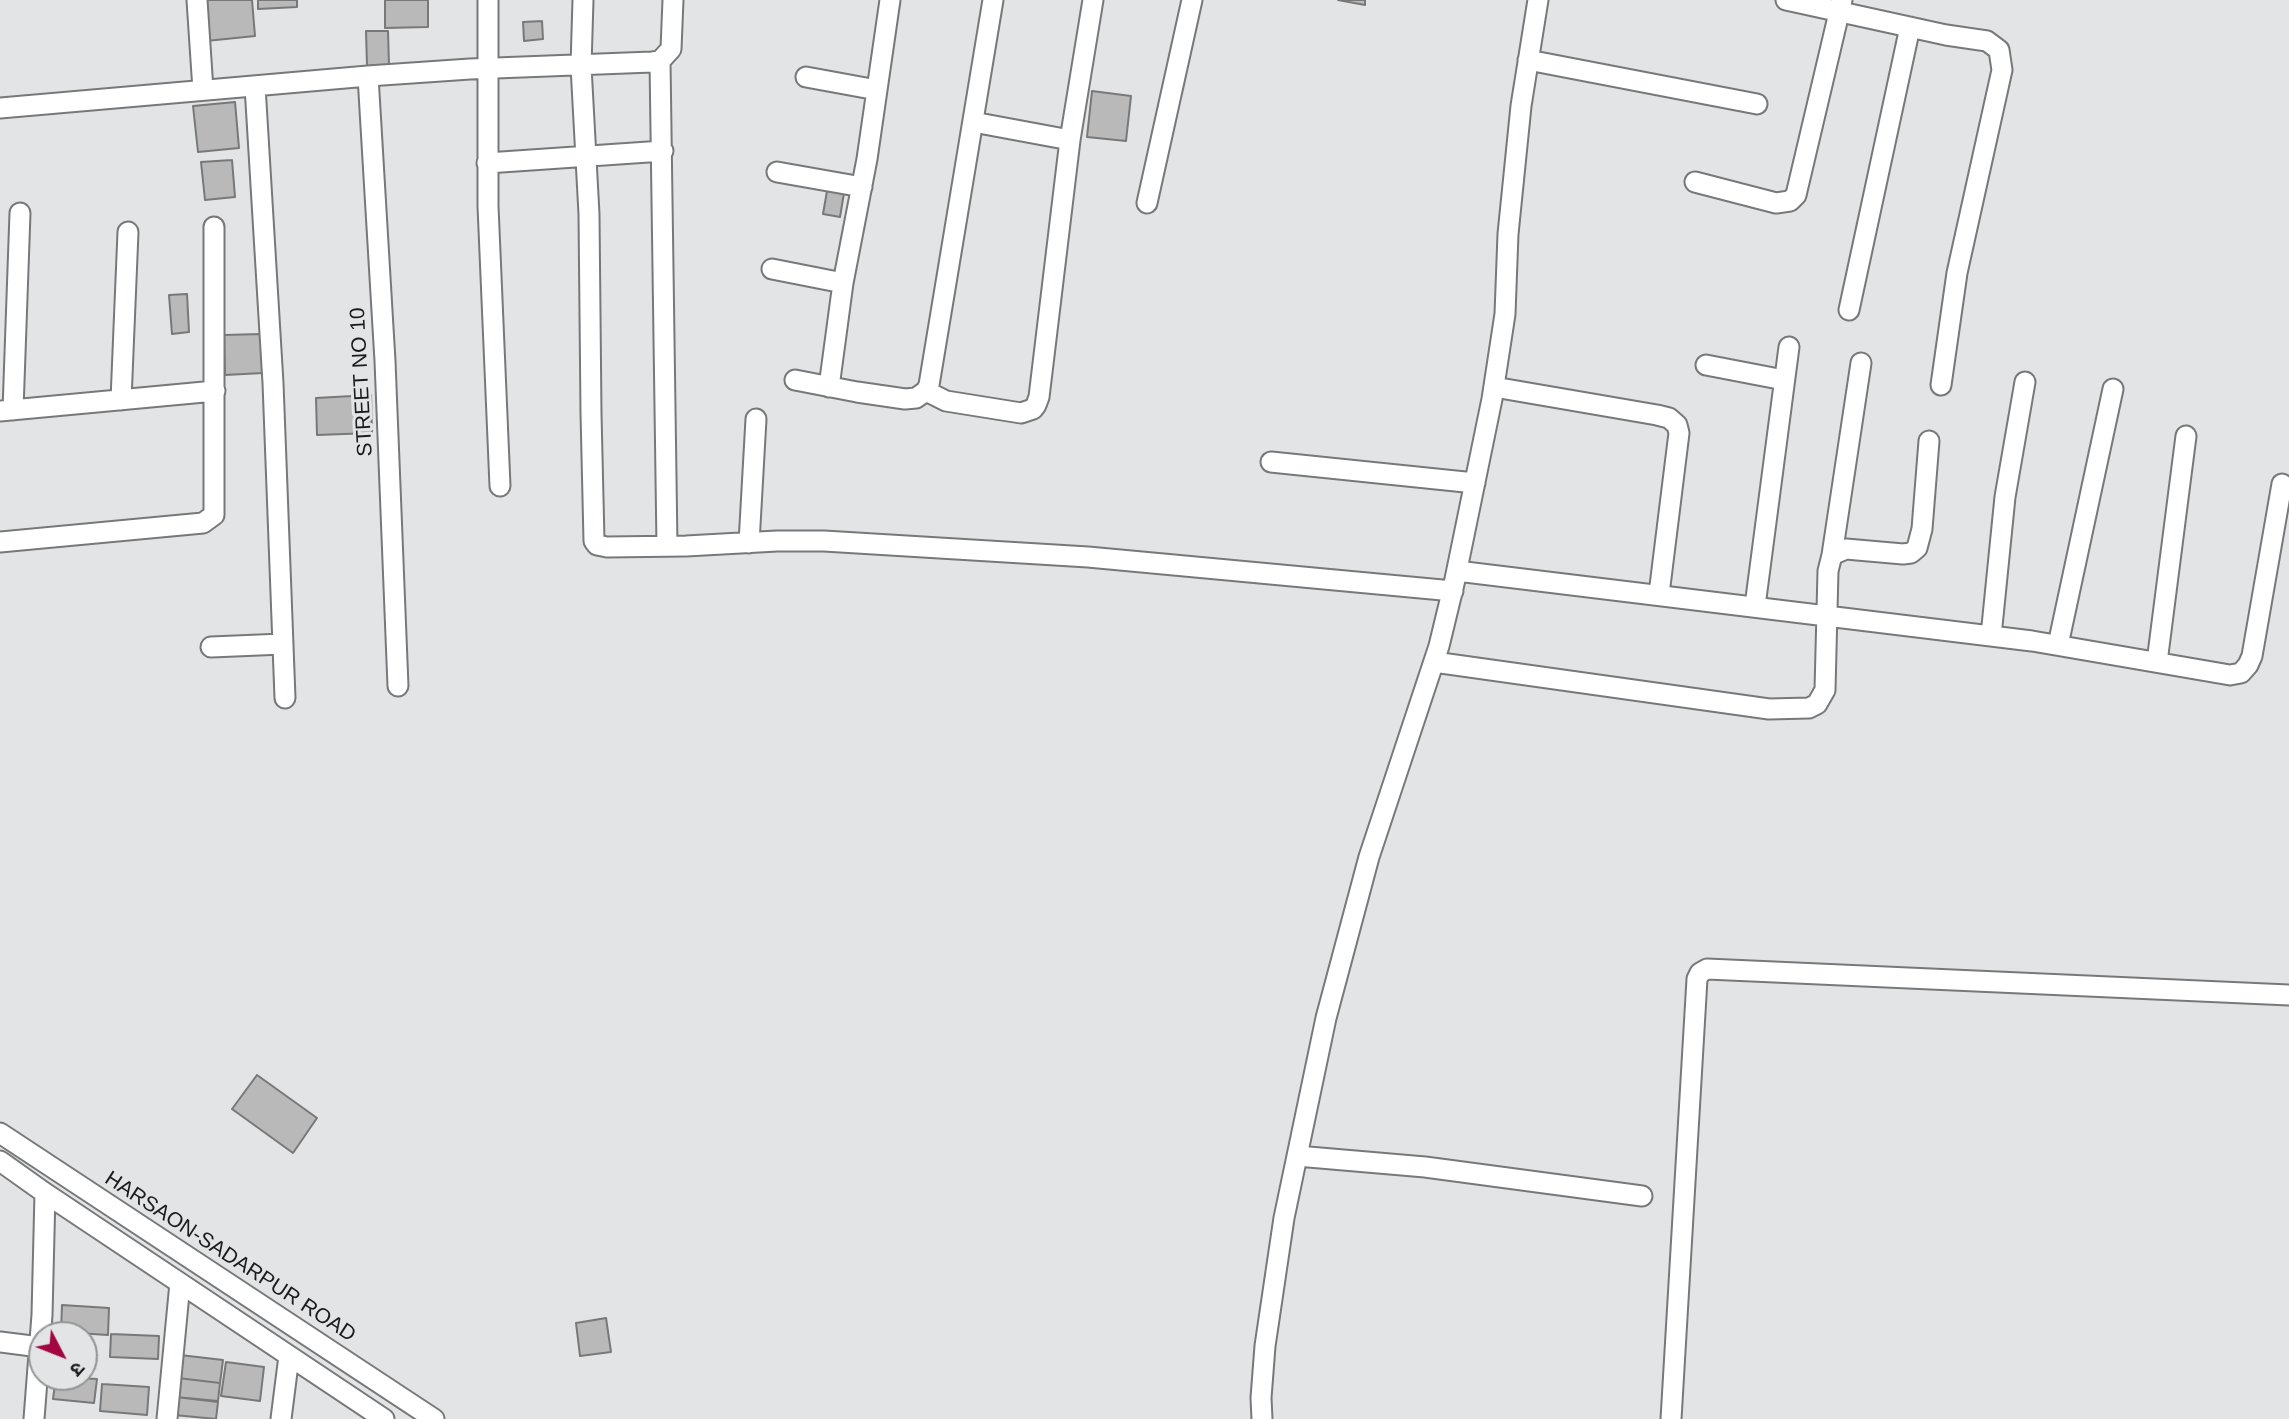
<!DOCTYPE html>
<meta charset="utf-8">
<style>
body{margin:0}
#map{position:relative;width:2289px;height:1419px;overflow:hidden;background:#e3e4e5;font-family:Helvetica,"Noto Sans Devanagari",sans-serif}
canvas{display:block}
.north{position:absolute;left:28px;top:1321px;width:70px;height:70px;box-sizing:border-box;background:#e3e4e5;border:2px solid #939494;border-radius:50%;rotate:132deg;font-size:19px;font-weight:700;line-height:28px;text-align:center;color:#1b1b1b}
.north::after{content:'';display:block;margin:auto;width:24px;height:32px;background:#a20540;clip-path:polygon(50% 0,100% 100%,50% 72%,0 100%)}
</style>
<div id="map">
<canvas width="2289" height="1419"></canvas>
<div class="north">उ</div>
</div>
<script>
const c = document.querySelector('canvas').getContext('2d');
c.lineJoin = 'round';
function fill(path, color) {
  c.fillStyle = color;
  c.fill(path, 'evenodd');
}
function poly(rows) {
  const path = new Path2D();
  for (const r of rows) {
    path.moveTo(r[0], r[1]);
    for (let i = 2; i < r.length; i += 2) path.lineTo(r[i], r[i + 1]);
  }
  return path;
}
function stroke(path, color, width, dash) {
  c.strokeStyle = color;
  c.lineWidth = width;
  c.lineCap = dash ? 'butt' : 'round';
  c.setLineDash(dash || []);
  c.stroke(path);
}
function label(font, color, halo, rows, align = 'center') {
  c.font = font + ' Helvetica,sans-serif';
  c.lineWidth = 6;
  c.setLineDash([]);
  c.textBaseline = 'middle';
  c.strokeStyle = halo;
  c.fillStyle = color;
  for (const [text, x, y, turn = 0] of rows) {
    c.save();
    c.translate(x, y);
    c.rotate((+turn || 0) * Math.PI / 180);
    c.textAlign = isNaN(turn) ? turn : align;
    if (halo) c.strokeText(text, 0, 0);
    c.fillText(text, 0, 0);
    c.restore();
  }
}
const building = poly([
 [203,0,252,0,255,36,206,41,203,0],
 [258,0,297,0,297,7,258,9,258,0],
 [385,0,428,0,428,27,385,28,385,0],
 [1338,0,1365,0,1365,5,1338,0],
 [542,21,543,39,524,41,523,22,542,21],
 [366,31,388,31,389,65,367,66,366,31],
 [1092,91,1131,96,1126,141,1087,137,1092,91],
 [235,102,239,148,198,152,193,106,235,102],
 [232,160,235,197,205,200,201,162,232,160],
 [827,191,844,193,840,217,823,214,827,191],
 [187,294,189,332,172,334,169,295,187,294],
 [262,334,263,373,225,375,224,335,262,334],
 [371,395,372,433,317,435,316,398,371,395],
 [257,1075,317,1118,293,1153,232,1109,257,1075],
 [62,1305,109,1308,108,1335,61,1332,62,1305],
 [606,1318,611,1352,580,1356,576,1323,606,1318],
 [111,1334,159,1336,158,1359,110,1357,111,1334],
 [180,1355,223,1360,220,1383,178,1378,180,1355],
 [226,1362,264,1367,260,1401,221,1396,226,1362],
 [56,1377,97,1379,94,1403,53,1399,56,1377],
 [178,1378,220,1383,218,1401,176,1397,178,1378],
 [102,1384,149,1387,147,1415,100,1411,102,1384],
 [176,1397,218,1402,216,1419,174,1415,176,1397]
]);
const minor = poly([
 [197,0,203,90],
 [488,0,488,206,500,486],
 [583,0,581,66,589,214,591,413,594,541,597,545,607,547,686,546,777,541,824,541,1088,557,1453,591],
 [1786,0,1946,35,1987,41,1999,50,2002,70,1957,273,1941,385],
 [1528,60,1757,104],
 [660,61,667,546],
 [368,76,385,361,398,686],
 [806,77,877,90],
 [255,86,273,383,285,698],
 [0,108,368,76,470,69,652,62,660,61,671,49,673,0],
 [973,122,1070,140],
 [487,163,663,151],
 [777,172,862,187],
 [1695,182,1776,203,1790,201,1796,195,1842,0],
 [1147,203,1192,0],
 [772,269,843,283],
 [1849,310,1910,27],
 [1706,365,1784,380],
 [795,380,857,392,905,399,916,398,926,391,929,385,993,0],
 [829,387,843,283,867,159,890,0],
 [1494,387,1657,415,1669,418,1677,425,1679,433,1659,594],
 [926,391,946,401,1021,413,1033,409,1036,405,1039,397,1070,140,1093,0],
 [121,400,128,232],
 [13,410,20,213],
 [0,411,215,391],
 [1271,462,1475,483],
 [0,542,203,523,214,515,214,227],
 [749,543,756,419],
 [1832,555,1861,363],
 [1457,571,2032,641,2230,675,2241,673,2248,665,2252,656,2282,484],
 [1755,606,1789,347],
 [1991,636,2005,497,2025,382],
 [2058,645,2113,389],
 [211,647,283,644],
 [1434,662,1769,709,1809,708,1817,704,1825,690,1828,571,1832,555,1846,549,1903,554,1911,553,1917,548,1922,529,1929,441],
 [2157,662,2186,436],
 [0,1133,434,1419],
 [1297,1156,1425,1167,1642,1196],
 [0,1161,45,1193,384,1419],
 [0,1342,40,1347],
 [34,1419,42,1315,45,1193],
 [167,1419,180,1283],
 [281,1419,289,1356],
 [1262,1419,1261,1398,1265,1346,1284,1218,1326,1018,1369,857,1439,646,1454,584,1492,399,1505,314,1508,234,1521,106,1538,0],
 [1671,1419,1697,979,1700,973,1707,969,2289,995]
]);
const streetNames = [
 ["STREET NO 10",362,382,-93],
 ["HARSAON-SADARPUR ROAD",230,1257,33]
];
fill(building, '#bab9b9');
stroke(building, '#797878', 2);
stroke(minor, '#777879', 23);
stroke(minor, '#fff', 19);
label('21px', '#1b1b1b', '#e3e4e5', streetNames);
</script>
